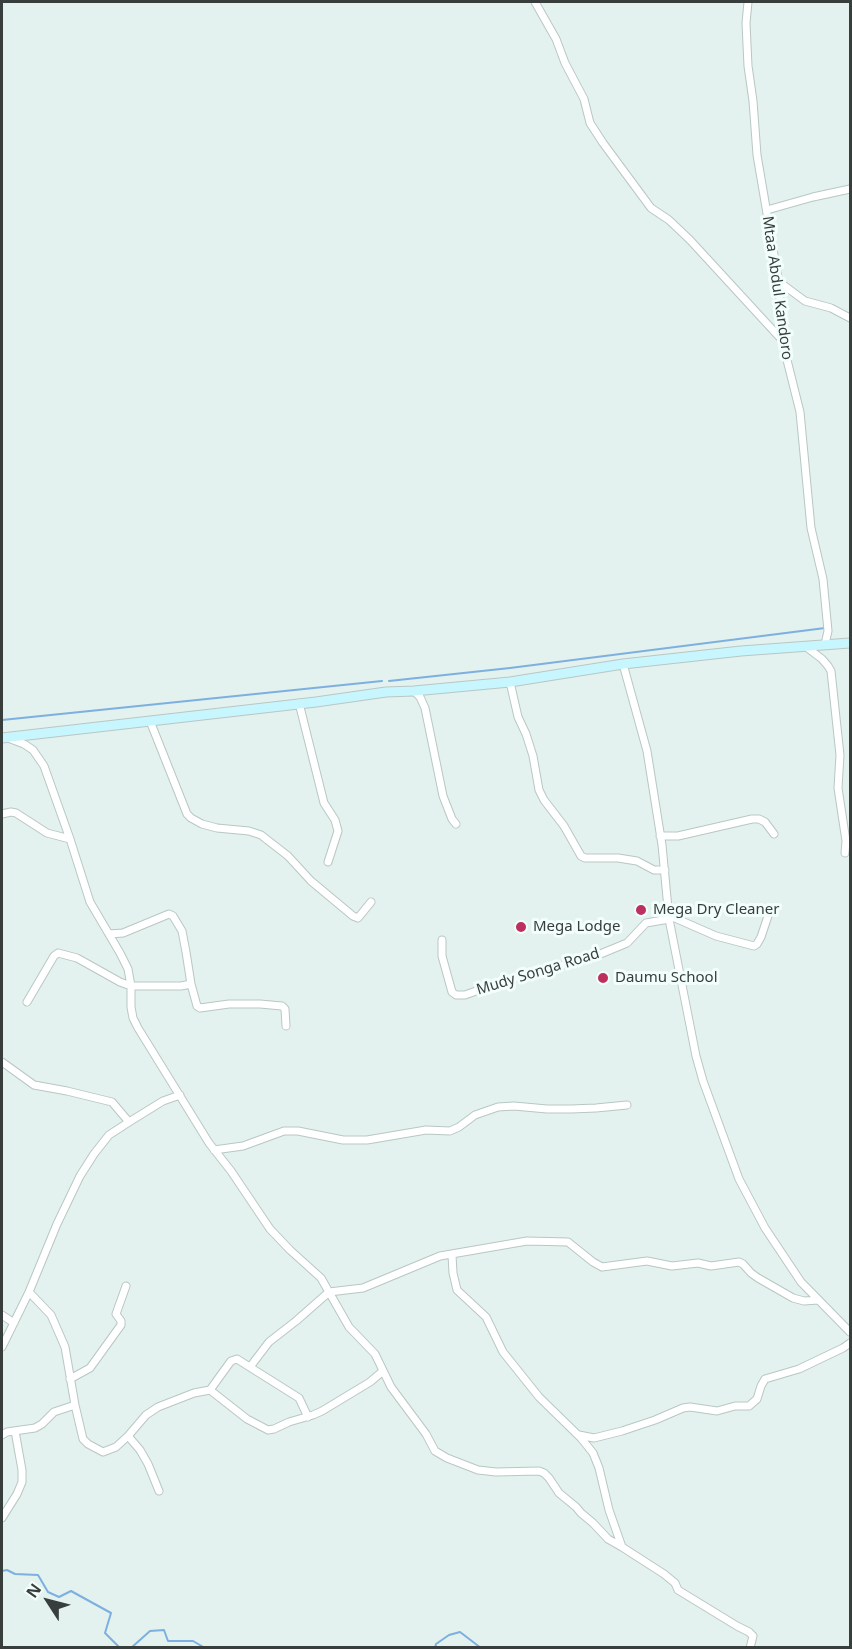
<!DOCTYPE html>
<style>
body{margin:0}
#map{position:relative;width:852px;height:1649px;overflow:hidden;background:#e3f2ee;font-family:"Noto Sans",sans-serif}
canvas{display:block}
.frame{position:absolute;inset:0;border:3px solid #383e3c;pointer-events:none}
.north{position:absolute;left:18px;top:1571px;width:60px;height:60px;-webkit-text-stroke:4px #f2fefb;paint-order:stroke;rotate:306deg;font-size:16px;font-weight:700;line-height:24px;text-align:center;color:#383e3c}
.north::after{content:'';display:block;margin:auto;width:21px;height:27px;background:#383e3c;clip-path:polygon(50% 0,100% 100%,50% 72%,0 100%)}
</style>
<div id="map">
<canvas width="852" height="1649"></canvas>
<div class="frame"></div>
<div class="north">N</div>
</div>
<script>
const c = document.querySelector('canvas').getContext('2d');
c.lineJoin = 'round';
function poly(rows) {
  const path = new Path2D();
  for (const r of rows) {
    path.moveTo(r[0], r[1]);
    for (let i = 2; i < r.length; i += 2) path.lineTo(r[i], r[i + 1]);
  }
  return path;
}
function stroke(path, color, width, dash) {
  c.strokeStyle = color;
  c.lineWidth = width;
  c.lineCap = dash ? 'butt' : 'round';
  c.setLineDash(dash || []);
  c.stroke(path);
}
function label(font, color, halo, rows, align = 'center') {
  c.font = font + ' "Noto Sans",sans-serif';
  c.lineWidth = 6;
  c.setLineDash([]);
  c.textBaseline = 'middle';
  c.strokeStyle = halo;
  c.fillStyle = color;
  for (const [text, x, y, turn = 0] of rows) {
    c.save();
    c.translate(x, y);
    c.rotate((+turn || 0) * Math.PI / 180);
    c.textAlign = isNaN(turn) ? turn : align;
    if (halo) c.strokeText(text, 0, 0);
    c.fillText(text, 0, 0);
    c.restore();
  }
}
const stream = poly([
 [389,681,510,668,825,628],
 [2,720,382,681],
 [2,1571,7,1570,15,1574,38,1575,48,1592,59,1597,71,1591,111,1613,105,1633,120,1648],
 [131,1648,150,1631,164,1630,168,1641,193,1641,205,1648],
 [435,1648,436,1644,449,1635,460,1632,481,1648]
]);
const minor = poly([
 [535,2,556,39,565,63,584,99,590,123,603,143,651,208,669,220,690,240,782,340],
 [748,2,746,23,748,66,753,101,757,155,779,284,782,340,800,412,811,528,823,579,828,631,825,644],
 [767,210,813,197,850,189],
 [778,281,805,301,831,308,850,318],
 [805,646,822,659,828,666,831,671,840,755,838,788,846,841,845,853],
 [623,664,647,751,662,845,669,919,696,1056,703,1081,739,1179,765,1228,801,1282,850,1332],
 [510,682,518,717,526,734,533,756,539,790,544,800,564,826,581,856,585,858,618,858,637,861,654,870,665,870],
 [414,691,420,697,425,708,443,796,452,819,456,824],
 [299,703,324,803,335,820,338,831,328,862],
 [150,721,187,814,191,818,202,824,217,828,249,831,261,835,288,856,311,881,353,916,358,918,371,902],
 [8,738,24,744,33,750,44,766,70,839,90,902,120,953,128,969,131,986,131,1007,133,1018,138,1028,209,1143,231,1171,270,1229,290,1250,321,1278,349,1327,375,1354,391,1387,426,1434,435,1451,447,1458,478,1470,496,1472,539,1471,544,1473,549,1478,559,1493,576,1507,581,1513,593,1523,608,1539,622,1547],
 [2,814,11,812,16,813,47,833,70,839],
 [660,836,678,836,752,819,759,819,765,822,774,834],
 [668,915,716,936,754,946,757,944,761,937,770,910],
 [109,934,123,933,169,914,173,916,182,931,186,952,191,984,197,1006,200,1008,229,1004,260,1004,282,1006,285,1009,286,1026],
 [442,940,442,956,452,992,456,995,465,995,504,981,593,957,627,943,646,923,669,919],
 [27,1002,54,956,58,953,77,958,120,982,131,986,181,986,191,984],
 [2,1062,34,1085,67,1091,112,1102,129,1122],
 [214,1150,243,1146,284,1131,298,1131,343,1140,367,1140,426,1130,450,1131,459,1127,475,1115,498,1107,514,1106,547,1109,571,1109,596,1108,627,1105],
 [452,1255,453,1273,457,1290,486,1317,503,1352,539,1397,581,1438,593,1453,599,1468,609,1510,622,1547,664,1574,675,1583,678,1590,737,1626,749,1632,753,1636,750,1648],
 [29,1292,51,1315,65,1347,75,1405,83,1439,88,1444,103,1452,116,1447,128,1436,146,1415,158,1407,194,1393,210,1390,247,1419,268,1430,274,1429,289,1422,313,1415,322,1411,370,1382,383,1371],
 [2,1315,14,1323],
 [2,1347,29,1292,57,1224,80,1176,94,1154,109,1135,129,1122,163,1101,180,1095],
 [250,1367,269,1342,296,1321,329,1292,363,1288,440,1256,527,1241,568,1242,593,1262,602,1267,647,1261,672,1266,698,1263,711,1266,739,1262,743,1264,751,1273,758,1278,793,1298,804,1301,818,1300],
 [70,1379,90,1368,121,1325,121,1321,116,1314,126,1286],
 [210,1390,231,1361,237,1359,299,1398,308,1417],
 [2,1435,7,1432,35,1428,42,1424,54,1412,75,1405],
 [579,1435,594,1438,622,1431,655,1420,683,1408,690,1407,717,1411,735,1406,749,1406,757,1399,761,1386,765,1379,799,1369,843,1348,850,1343],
 [128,1436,140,1450,148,1464,159,1491],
 [2,1518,17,1494,22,1482,22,1470,15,1431]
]);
const secondary = poly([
 [2,738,316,702,386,692,414,691,510,682,623,664,741,651,850,643]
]);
const markers = [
 [641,910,6,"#bd2f5d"],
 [521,927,6,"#bd2f5d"],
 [603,978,6,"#bd2f5d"]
];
const streetNames = [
 ["Mtaa Abdul Kandoro",777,288,82],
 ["Mudy Songa Road",538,972,-17]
];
const poiNames = [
 ["Mega Dry Cleaner",653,910],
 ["Mega Lodge",533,927],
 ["Daumu School",615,978]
];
stroke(stream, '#7db0e0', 2);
stroke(minor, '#b9c7c4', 9);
stroke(secondary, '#b9c7c4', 11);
stroke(minor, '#fff', 7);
stroke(secondary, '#c7f6ff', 9);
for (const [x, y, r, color] of markers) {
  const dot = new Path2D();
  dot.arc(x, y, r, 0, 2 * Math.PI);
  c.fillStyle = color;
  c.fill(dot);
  stroke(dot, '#f2fefb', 2);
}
label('15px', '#383e3c', '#f2fefb', streetNames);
label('15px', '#383e3c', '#f2fefb', poiNames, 'left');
</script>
